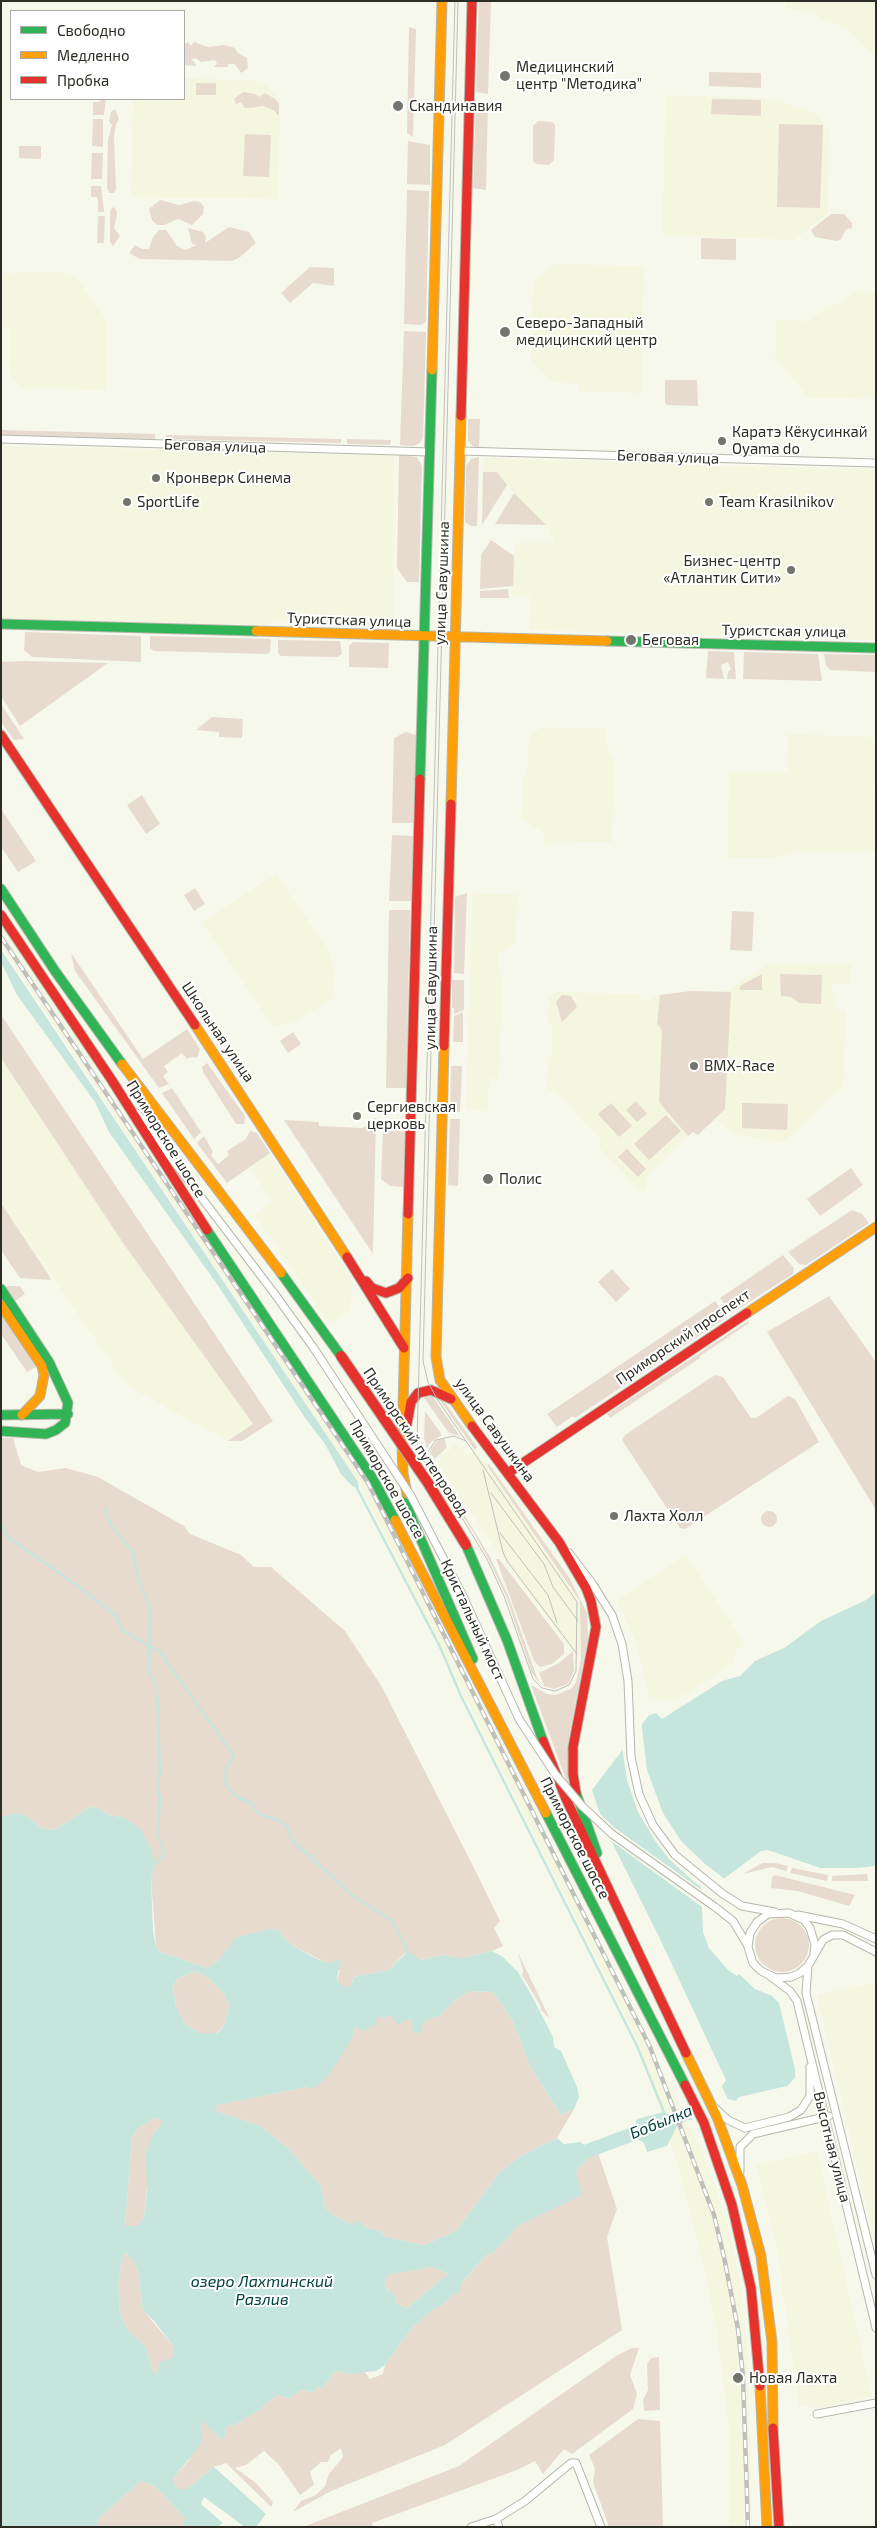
<!DOCTYPE html>
<meta charset="utf-8">
<style>
body{margin:0}
#map{position:relative;width:877px;height:2528px;overflow:hidden;background:#f7f8ec;font-family:"Exo 2",sans-serif}
canvas{display:block}
.frame{position:absolute;inset:0;border:2px solid #2c2d24;pointer-events:none}
.legend{position:absolute;left:10px;top:10px;width:175px;height:90px;box-sizing:border-box;background:#fff;border:1px solid #ababa7;margin:0;padding:6px 9px;list-style:none;font-size:15px;color:#2c2d24}
.legend li{display:flex;align-items:center;gap:10px;height:25px}
.legend b{width:25px;border:1px solid #ababa7}
</style>
<div id="map">
<canvas width="877" height="2528"></canvas>
<div class="frame"></div>
<ul class="legend">
<li><b style="height:6px;background:#30b455"></b>Свободно</li>
<li><b style="height:6px;background:#ff9f0a"></b>Медленно</li>
<li><b style="height:6px;background:#e5322d"></b>Пробка</li>
</ul>
</div>
<script>
const c = document.querySelector('canvas').getContext('2d');
c.lineJoin = 'round';
function fill(path, color) {
  c.fillStyle = color;
  c.fill(path, 'evenodd');
}
function poly(rows) {
  const path = new Path2D();
  for (const r of rows) {
    if (r.length === 3) {
      path.moveTo(r[0] + r[2], r[1]);
      path.arc(r[0], r[1], r[2], 0, 2 * Math.PI);
      continue;
    }
    path.moveTo(r[0], r[1]);
    for (let i = 2; i < r.length; i += 2) path.lineTo(r[i], r[i + 1]);
  }
  return path;
}
function stroke(path, color, width, dash) {
  c.strokeStyle = color;
  c.lineWidth = width;
  c.lineCap = dash ? 'butt' : 'round';
  c.setLineDash(dash || []);
  c.stroke(path);
}
function label(font, color, halo, rows, align = 'center') {
  c.font = font + ' "Exo 2",sans-serif';
  c.lineWidth = 4;
  c.setLineDash([]);
  c.textBaseline = 'middle';
  c.strokeStyle = halo;
  c.fillStyle = color;
  for (const [text, x, y, turn = 0] of rows) {
    c.save();
    c.translate(x, y);
    c.rotate((+turn || 0) * Math.PI / 180);
    c.textAlign = isNaN(turn) ? turn : align;
    if (halo) c.strokeText(text, 0, 0);
    c.fillText(text, 0, 0);
    c.restore();
  }
}
const built = poly([
 [786,1,876,1,876,58,846,28,823,20,812,13,786,8],
 [184,78,261,81,280,100,278,199,131,197,133,99,184,99],
 [666,95,775,99,816,114,829,130,828,214,794,240,662,235],
 [555,264,644,266,641,393,579,391,579,384,551,382,531,359,533,281],
 [62,272,77,278,107,321,107,390,21,388,9,373,10,328,1,327,1,273],
 [854,291,876,292,876,399,809,398,775,358,776,320,810,321,828,305,842,304],
 [1,446,394,455,393,627,375,627,364,623,275,621,271,625,1,619],
 [484,458,876,470,876,640,529,630,530,596,512,596,515,543,555,543,546,525,514,493,497,472,483,472],
 [541,727,607,729,606,745,614,758,612,842,554,841,552,845,543,844,544,833,522,819,523,776,527,775,529,738],
 [788,734,874,737,876,853,794,851,793,854,771,858,728,858,729,771,787,772],
 [276,874,327,948,335,970,333,998,291,1024,272,1026,202,922],
 [472,893,517,894,516,943,499,953,499,971,502,982,499,1079,489,1079,488,1111,466,1110],
 [1,927,84,1051,148,1153,370,1485,488,1715,694,2135,710,2171,729,2227,741,2289,748,2352,752,2527,729,2527,729,2429,717,2333,703,2261,678,2167,638,2042,362,1490,1,945],
 [770,963,851,964,851,980,848,984,832,984,831,994,836,994,835,1009,846,1010,843,1086,783,1143,733,1134,715,1119,698,1135,693,1132,647,1176,647,1184,644,1192,639,1190,598,1146,602,1142,556,1092,547,1089,548,1059,552,1056,552,1026,548,1022,549,998,555,992,638,994,643,1000,649,1000,654,995,691,991,727,992,742,980],
 [1,1058,123,1243,253,1424,228,1441,127,1386,1,1201],
 [270,1153,352,1280,351,1309,330,1325,254,1214,272,1202,250,1167],
 [456,1444,468,1455,475,1450,487,1465,575,1592,582,1609,580,1661,496,1549,437,1462],
 [686,1554,745,1644,736,1650,732,1664,685,1695,668,1701,649,1697,636,1641,616,1601],
 [876,1982,876,2247,817,1995],
 [817,2151,872,2396,821,2408,799,2406,777,2248,756,2165]
]);
const green = poly([
 [479,1,491,1,488,94,476,92],
 [409,27,416,29,413,137,407,133],
 [188,42,191,46,194,42,208,47,224,45,235,48,238,53,247,58,248,68,241,73,235,64,228,64,228,67,214,67,217,64,215,60,201,62,196,58,191,59,197,66,184,65,184,45],
 [709,72,761,73,761,88,709,86],
 [196,83,216,83,216,95,196,95],
 [243,92,255,94,259,97,265,93,275,99,279,104,279,114,277,115,275,111,263,106,249,108,245,108,241,102,236,104,234,99],
 [100,99,106,99,104,115,93,115,93,102,99,102],
 [712,99,761,100,761,116,711,114],
 [482,102,488,102,486,190,473,188,476,105],
 [115,109,119,119,116,124,114,137,116,189,114,193,109,193,107,188,108,140,112,125,109,121,111,112],
 [93,119,103,119,103,147,92,146],
 [538,121,552,122,555,125,554,160,549,165,536,164,533,161,533,126],
 [779,124,823,125,820,208,777,207],
 [245,134,271,135,269,177,243,176],
 [408,141,430,145,430,185,407,184],
 [19,146,41,146,41,159,19,158],
 [92,153,103,153,102,179,91,179],
 [91,186,101,186,104,212,98,212,98,201,97,197,91,197],
 [407,190,429,191,426,322,421,325,404,324],
 [160,200,179,205,194,201,200,202,204,207,203,214,192,225,178,219,164,225,157,225,152,220,149,209],
 [113,207,116,209,117,214,114,228,120,236,113,246,110,242,110,211],
 [831,214,844,214,852,223,852,228,846,229,841,239,837,241,815,237,811,230],
 [98,216,105,216,104,243,97,243],
 [229,227,249,232,256,243,239,258,232,261,140,259,129,253,135,245,142,249,149,249,153,237,159,230,166,230,177,246,185,250,197,245,192,244,188,228,203,232,206,237,205,243],
 [701,238,736,239,736,260,701,259],
 [310,267,334,268,334,286,313,283,290,303,281,293],
 [404,331,426,332,423,437,420,443,414,446,400,445],
 [665,380,697,380,698,406,667,405,665,403],
 [468,419,480,419,479,447,474,447,468,441],
 [1,430,155,434,155,439,1,435],
 [166,435,341,439,341,443,166,439],
 [347,439,391,440,390,445,347,444],
 [399,455,417,457,422,466,419,582,407,582,397,568],
 [479,457,477,526,471,526,465,522,466,466,471,459],
 [483,472,497,472,507,485,482,525],
 [514,493,546,525,495,524],
 [491,540,514,556,513,586,480,589,481,555],
 [508,589,509,598,480,598,480,591],
 [25,632,141,636,141,662,32,657,24,650],
 [150,636,271,639,270,652,267,654,154,651,150,648],
 [278,640,340,641,342,654,337,657,281,656,278,653],
 [353,642,389,643,388,668,349,667,349,646],
 [708,651,734,652,736,679,727,679,728,672,731,669,728,662,721,665,724,679,706,678],
 [744,652,818,654,822,681,743,679],
 [824,654,876,655,876,672,830,670,826,665],
 [1,662,26,661,108,663,20,726,1,696],
 [1,704,24,739,14,740,1,722],
 [212,717,243,719,242,738,219,737,219,732,196,730],
 [406,732,416,735,413,823,392,823,394,738],
 [142,795,160,824,146,834,127,805],
 [1,809,36,861,18,872,1,847],
 [392,835,413,836,411,901,389,901],
 [195,888,205,904,194,911,184,895],
 [467,893,464,974,454,973,455,897],
 [389,910,410,910,406,1088,386,1088],
 [732,911,754,912,752,951,730,950],
 [71,953,143,1059,187,1029,200,1049,197,1058,191,1057,187,1059,182,1053,164,1066,168,1072,163,1076,169,1084,159,1088,75,971],
 [762,974,762,990,740,990,740,986],
 [780,974,822,975,821,1004,799,1003,791,997,781,996],
 [452,980,464,980,464,1010,454,1014,454,1008,452,1008],
 [691,991,731,992,725,1109,698,1135,693,1132,688,1136,659,1102,662,1030,657,1024,660,995],
 [562,995,571,996,577,1007,562,1022,556,1002],
 [463,1012,463,1042,453,1042,454,1016],
 [1,1015,273,1421,242,1441,228,1441,253,1424,123,1243,1,1058],
 [293,1032,301,1044,288,1053,280,1041],
 [207,1063,245,1116,244,1124,236,1124,203,1072,202,1067],
 [451,1066,462,1066,460,1112,450,1111],
 [172,1088,201,1132,194,1139,162,1093],
 [636,1101,647,1114,637,1122,626,1110],
 [611,1103,632,1126,619,1137,598,1114],
 [742,1103,788,1104,787,1130,742,1128],
 [666,1115,681,1131,649,1160,634,1144],
 [374,1118,376,1118,373,1254,284,1120,319,1122,319,1126,362,1128,371,1124],
 [450,1119,460,1119,458,1186,448,1185],
 [383,1128,405,1128,403,1187,390,1186,381,1179],
 [250,1131,257,1133,270,1153,227,1183,197,1143,204,1136,213,1152,211,1155,218,1164,229,1155,227,1151,246,1139],
 [627,1149,646,1169,638,1177,618,1157],
 [851,1168,863,1185,820,1216,807,1199],
 [1,1203,48,1274,51,1280,20,1278,1,1250],
 [852,1210,862,1214,869,1223,806,1265,799,1264,788,1252],
 [783,1255,794,1268,793,1274,732,1313,720,1298],
 [612,1269,630,1289,616,1302,598,1282],
 [8,1286,20,1286,25,1294,15,1301,6,1287],
 [829,1296,876,1362,876,1510,767,1332],
 [715,1301,727,1317,575,1418,573,1416,557,1427,547,1414],
 [1,1314,36,1367,27,1372,1,1334],
 [748,1321,749,1323,700,1356,700,1358,610,1418,607,1414],
 [715,1375,723,1377,751,1418,756,1418,788,1396,795,1399,819,1442,685,1529,680,1528,622,1440,625,1435],
 [431,1394,460,1436,449,1433,422,1395],
 [436,1395,444,1401,477,1447,475,1450],
 [425,1411,442,1435,430,1443,427,1449,424,1438],
 [1,1438,13,1438,21,1465,38,1472,66,1468,98,1477,184,1526,190,1534,241,1555,254,1567,271,1567,345,1631,382,1687,475,1870,500,1921,494,1928,503,1946,492,1951,463,1958,455,1958,443,1955,420,1960,410,1953,404,1954,389,1970,353,1977,352,1985,344,1988,337,1981,340,1970,290,1944,278,1930,270,1929,241,1936,219,1960,207,1968,160,1952,156,1946,151,1878,155,1864,122,1817,109,1815,98,1808,90,1807,54,1830,41,1828,27,1816,16,1813,1,1817],
 [444,1438,447,1447,435,1459,430,1453,431,1449,437,1441],
 [429,1457,490,1557,508,1595,539,1683,532,1673,506,1596,488,1558,472,1530,431,1469],
 [489,1464,570,1579,587,1613,588,1638,569,1736,568,1781,567,1782,531,1685,547,1694,555,1695,571,1689,576,1682,581,1659,580,1601,487,1465],
 [769,1519,8],
 [496,1559,499,1559,564,1644,564,1654,552,1664,540,1667,534,1661],
 [573,1651,574,1671,568,1684,554,1689,544,1686,539,1673,559,1663],
 [762,1863,775,1863,788,1866,786,1871,772,1867,743,1874],
 [792,1868,828,1875,827,1881,790,1873],
 [867,1874,868,1881,832,1881,832,1876],
 [775,1875,855,1895,849,1906,798,1891,771,1888,772,1877],
 [782,1945,27],
 [518,1953,550,2019,541,2010,540,2005,522,1975,523,1970],
 [195,1971,210,1979,224,1994,229,2006,224,2026,216,2033,199,2033,185,2024,176,2006,173,1985,177,1979],
 [469,1991,493,1992,512,2020,530,2066,561,2115,574,2109,557,2138,519,2157,500,2172,456,2231,424,2245,386,2237,380,2231,367,2228,362,2223,352,2225,334,2216,325,2208,321,2186,289,2149,260,2126,216,2111,216,2105,307,2087,353,2036,355,2025,378,2016,382,2018,390,2015,412,2020,422,2025,428,2019,439,2016,454,2001],
 [154,2118,161,2120,161,2125,152,2136,144,2217,138,2226,125,2226,132,2138,137,2129],
 [598,2153,617,2209,607,2237,622,2330,445,2445,331,2491,293,2512,301,2501,316,2495,325,2486,329,2474,343,2457,341,2448,331,2455,328,2462,321,2462,310,2472,314,2485,300,2495,279,2465,264,2451,246,2465,235,2468,256,2483,273,2502,271,2507,226,2463,214,2467,187,2489,177,2489,173,2479,189,2460,201,2419,220,2438,226,2438,225,2427,236,2424,255,2413,277,2395,290,2398,301,2390,315,2392,317,2387,322,2389,333,2373,340,2371,347,2374,364,2371,370,2379,383,2374,385,2365,411,2329,431,2311,445,2303,486,2255,493,2253,518,2226,581,2195,576,2173,579,2166,587,2161,588,2156],
 [128,2253,137,2267,143,2310,174,2347,174,2357,158,2374,152,2370,146,2347,128,2331,120,2313,118,2284,123,2256],
 [433,2267,448,2274,407,2308,395,2303,384,2283,387,2275],
 [632,2348,639,2348,630,2375,637,2394,633,2409,572,2454,564,2449,543,2474,535,2461,517,2470,372,2523,373,2527,303,2527,459,2466,616,2356],
 [659,2357,660,2410,644,2411,643,2400,648,2390,647,2364,651,2358],
 [638,2419,660,2421,663,2527,609,2527,593,2482,595,2469,589,2455],
 [141,2481,156,2487,185,2518,183,2527,96,2527,100,2517]
]);
const water = poly([
 [1,950,358,1482,359,1490,352,1486,341,1474,325,1444,305,1418,219,1287,109,1132,95,1102,17,995,1,962],
 [876,1592,876,1866,856,1868,820,1868,768,1850,761,1851,721,1881,710,1877,701,1886,703,1932,709,1948,728,1970,737,1976,739,1974,755,1989,772,1996,779,2003,795,2069,795,2078,787,2086,739,2097,736,2101,728,2099,693,2120,687,2120,677,2126,667,2146,647,2152,644,2143,637,2139,631,2141,628,2129,634,2126,637,2119,664,2112,672,2116,722,2086,726,2080,660,1939,604,1826,592,1790,649,1715,656,1713,662,1719,722,1681,740,1676,755,1661,784,1648,821,1621,866,1600],
 [90,1807,98,1808,109,1815,122,1817,141,1829,150,1847,155,1864,151,1878,153,1931,156,1946,160,1952,207,1968,219,1960,235,1939,241,1936,270,1929,278,1930,290,1944,317,1959,328,1963,340,1960,337,1981,344,1987,352,1985,353,1977,389,1970,408,1951,421,1960,443,1955,455,1958,463,1958,492,1951,503,1957,518,1972,533,1998,553,2037,554,2047,561,2051,577,2087,579,2097,574,2109,561,2115,530,2066,512,2020,493,1992,469,1991,454,2001,439,2016,428,2019,422,2025,421,2033,413,2032,412,2020,407,2019,398,2025,390,2015,382,2018,378,2017,375,2025,363,2031,355,2026,353,2036,337,2063,326,2078,314,2089,307,2087,217,2105,216,2111,260,2126,289,2149,321,2186,325,2208,334,2216,352,2225,356,2221,362,2223,367,2228,380,2231,386,2237,424,2245,456,2231,500,2172,519,2157,557,2138,564,2144,580,2142,585,2145,594,2141,598,2153,588,2156,587,2161,579,2166,576,2173,582,2195,518,2226,493,2253,486,2255,472,2271,461,2284,460,2293,453,2294,445,2303,431,2311,411,2329,385,2365,376,2371,347,2374,340,2371,333,2373,322,2389,317,2387,315,2392,301,2390,290,2398,277,2395,255,2413,236,2424,225,2427,226,2438,220,2438,201,2420,202,2442,173,2479,177,2489,187,2489,214,2467,266,2514,256,2527,245,2527,204,2497,201,2504,223,2523,217,2527,183,2527,185,2518,156,2487,141,2481,100,2517,96,2527,1,2527,1,1817,16,1813,27,1816,41,1828,54,1830],
 [195,1971,210,1979,224,1994,229,2006,224,2026,217,2033,199,2033,185,2024,176,2006,173,1985,177,1979],
 [154,2118,161,2120,161,2125,152,2136,146,2153,147,2190,144,2217,138,2226,125,2226,132,2138,137,2129],
 [127,2253,137,2267,143,2310,155,2322,174,2347,174,2357,159,2362,158,2374,152,2370,146,2347,128,2331,120,2313,118,2284,123,2256],
 [433,2267,448,2274,407,2308,395,2303,395,2294,388,2291,384,2283,388,2275]
]);
const pier = poly([
 [641,1721,647,1770,663,1813,681,1841,705,1864,726,1880,722,1883,710,1880,705,1882,704,1889,692,1880,669,1859,656,1842,638,1812,627,1780,622,1746],
 [596,1810,615,1828,703,1891,703,1904,705,1909,607,1838],
 [721,2084,729,2102,694,2123,685,2104]
]);
const stream = poly([
 [357,1488,440,1647,461,1696,637,2046,664,2112],
 [105,1509,112,1527,133,1552,139,1581,150,1609,149,1671,156,1684,158,1709,160,1774,157,1784,160,1797,158,1835,164,1854,155,1864],
 [1,1524,8,1537,79,1587,116,1616,122,1630,160,1652,234,1756,226,1769,225,1783,237,1797,251,1803,260,1815,279,1820,288,1828,292,1840,352,1895,392,1921,408,1951]
]);
const river = poly([
 [580,2154,646,2129]
]);
const street = poly([
 [1,439,430,452],
 [461,451,876,463],
 [137,1113,274,1293],
 [569,1553,592,1583,612,1615,622,1644,628,1681,631,1757,639,1794,653,1825,675,1855,723,1894,742,1906,775,1912],
 [715,1907,733,1921,748,1946],
 [798,1915,843,1924,876,1939],
 [814,1955,815,1945,810,1928,804,1920,789,1913,768,1914,757,1922,750,1933,748,1947,753,1963,761,1971,776,1978,791,1977,800,1973,808,1966,823,1940,832,1935,843,1935,876,1952],
 [808,1966,806,1993,876,2275],
 [771,1977,790,1991,797,2001,876,2328],
 [715,2108,728,2120,745,2128,789,2117,801,2110,810,2096,810,2067],
 [740,2172,740,2147,753,2134,829,2116],
 [817,2414,876,2403],
 [496,2519,499,2527],
 [471,2527,496,2519,525,2501,571,2463,576,2463,601,2527]
]);
const fast = poly([
 [1,624,256,631],
 [607,641,876,648],
 [420,779,432,370],
 [1,889,55,971,122,1064],
 [207,1230,373,1479,395,1520],
 [281,1273,341,1356],
 [1,1289,49,1362,68,1403,65,1423,56,1430,46,1434,1,1431],
 [1,1415,68,1414],
 [407,1494,412,1519,473,1659],
 [466,1545,507,1640,543,1741],
 [576,1793,597,1853],
 [546,1813,685,2085]
]);
const slow = poly([
 [432,370,442,1],
 [256,631,607,641],
 [451,804,461,416],
 [195,1025,347,1257],
 [444,1046,436,1357,440,1380,472,1426],
 [122,1064,281,1273],
 [1,1305,42,1366,44,1375,40,1396,22,1415],
 [747,1313,876,1227],
 [407,1494,403,1473,402,1446,408,1214],
 [395,1520,546,1813],
 [686,2053,717,2117,742,2185,761,2256,772,2342,773,2428],
 [760,2386,767,2527]
]);
const jam = poly([
 [461,416,472,1],
 [1,735,195,1025],
 [1,915,111,1079,207,1230],
 [444,1046,451,804],
 [408,1214,420,779],
 [347,1257,404,1348],
 [366,1281,372,1288,386,1293,399,1288,408,1278],
 [407,1424,411,1402,418,1393,431,1390,451,1399],
 [472,1426,559,1542,586,1588,591,1601,596,1627,573,1747,573,1774,576,1793],
 [508,1473,747,1313],
 [543,1741,566,1799,686,2053],
 [685,2085,704,2123,732,2205,751,2288,760,2386],
 [773,2428,779,2527]
]);
const tram = poly([
 [455,1,417,1443,422,1458,458,1511,487,1559,504,1596,533,1679,542,1688,555,1691,569,1685,576,1671,577,1602,437,1399,428,1382,423,1361,458,1],
 [428,1467,427,1453,436,1440,454,1436,466,1441],
 [483,1470,503,1552,507,1561,577,1654],
 [491,1493,544,1564,553,1587,578,1621],
 [500,1533,548,1595,557,1623]
]);
const rail = poly([
 [1,937,368,1483,650,2047,714,2215,724,2257,738,2329,743,2377,748,2527]
]);
const streetBridge = poly([
 [274,1293,313,1347,411,1496,463,1596,519,1719,555,1774,582,1806,612,1834,715,1907]
]);
const jamBridge = poly([
 [341,1356,428,1483,466,1545]
]);
const markers = [
 [505,76,6,"#73746a"],
 [398,106,6,"#73746a"],
 [505,332,6,"#73746a"],
 [722,441,5,"#73746a"],
 [156,478,5,"#73746a"],
 [127,502,5,"#73746a"],
 [709,502,5,"#73746a"],
 [791,570,5,"#73746a"],
 [631,640,6,"#73746a"],
 [694,1066,5,"#73746a"],
 [357,1116,5,"#73746a"],
 [488,1179,6,"#73746a"],
 [614,1516,5,"#73746a"],
 [738,2378,6,"#73746a"]
];
const poiNames = [
 ["Медицинский",516,67],
 ["центр \"Методика\"",516,84],
 ["Скандинавия",409,106],
 ["Северо-Западный",516,323],
 ["медицинский центр",516,340],
 ["Каратэ Кёкусинкай",732,432],
 ["Oyama do",732,449],
 ["Кронверк Синема",166,478],
 ["SportLife",137,502],
 ["Team Krasilnikov",719,502],
 ["Бизнес-центр",781,561,"right"],
 ["«Атлантик Сити»",781,578,"right"],
 ["Беговая",642,640],
 ["BMX-Race",704,1066],
 ["Сергиевская",367,1107],
 ["церковь",367,1124],
 ["Полис",499,1179],
 ["Лахта Холл",624,1516],
 ["Новая Лахта",749,2378]
];
const streetNames = [
 ["Беговая улица",215,446,2],
 ["Беговая улица",668,457,2],
 ["улица Савушкина",442,583,-88],
 ["Туристская улица",349,620,2],
 ["Туристская улица",784,631,1],
 ["улица Савушкина",431,988,-89],
 ["Школьная улица",218,1032,56],
 ["Приморское шоссе",166,1139,58],
 ["Приморский проспект",683,1337,-34],
 ["улица Савушкина",495,1430,54],
 ["Приморский путепровод",416,1442,56],
 ["Приморское шоссе",387,1479,60],
 ["Кристальный мост",473,1620,65],
 ["Приморское шоссе",575,1838,63],
 ["Высотная улица",832,2147,76]
];
const waterNames = [
 ["Бобылка",661,2122,-22],
 ["озеро Лахтинский",262,2282],
 ["Разлив",262,2300]
];
fill(built, '#f4f6e0');
fill(green, '#e7dacf');
fill(water, '#c6e5dc');
fill(pier, '#f7f8ec');
stroke(stream, '#c6e5dc', 2.5);
stroke(river, '#c6e5dc', 14);
stroke(street, '#b6b7ad', 9);
stroke(fast, '#b6b7ad', 11);
stroke(slow, '#b6b7ad', 11);
stroke(jam, '#b6b7ad', 11);
stroke(street, '#fefefc', 7);
stroke(fast, '#30b455', 9);
stroke(slow, '#ff9f0a', 9);
stroke(jam, '#e5322d', 9);
stroke(tram, '#bfbfbc', 1);
stroke(rail, '#bfbfbc', 4.5);
stroke(rail, '#fff', 2.5, [8]);
stroke(streetBridge, '#b6b7ad', 9, []);
stroke(jamBridge, '#b6b7ad', 12, []);
stroke(streetBridge, '#fefefc', 7);
stroke(jamBridge, '#e5322d', 10);
for (const [x, y, r, color] of markers) {
  const dot = new Path2D();
  dot.arc(x, y, r, 0, 2 * Math.PI);
  c.fillStyle = color;
  c.fill(dot);
  stroke(dot, '#fff', 2);
}
label('15px', '#2c2d24', '#fff', poiNames, 'left');
label('15px', '#2c2d24', '#fff', streetNames);
label('italic 16px', '#00433c', '#fff', waterNames);
</script>
